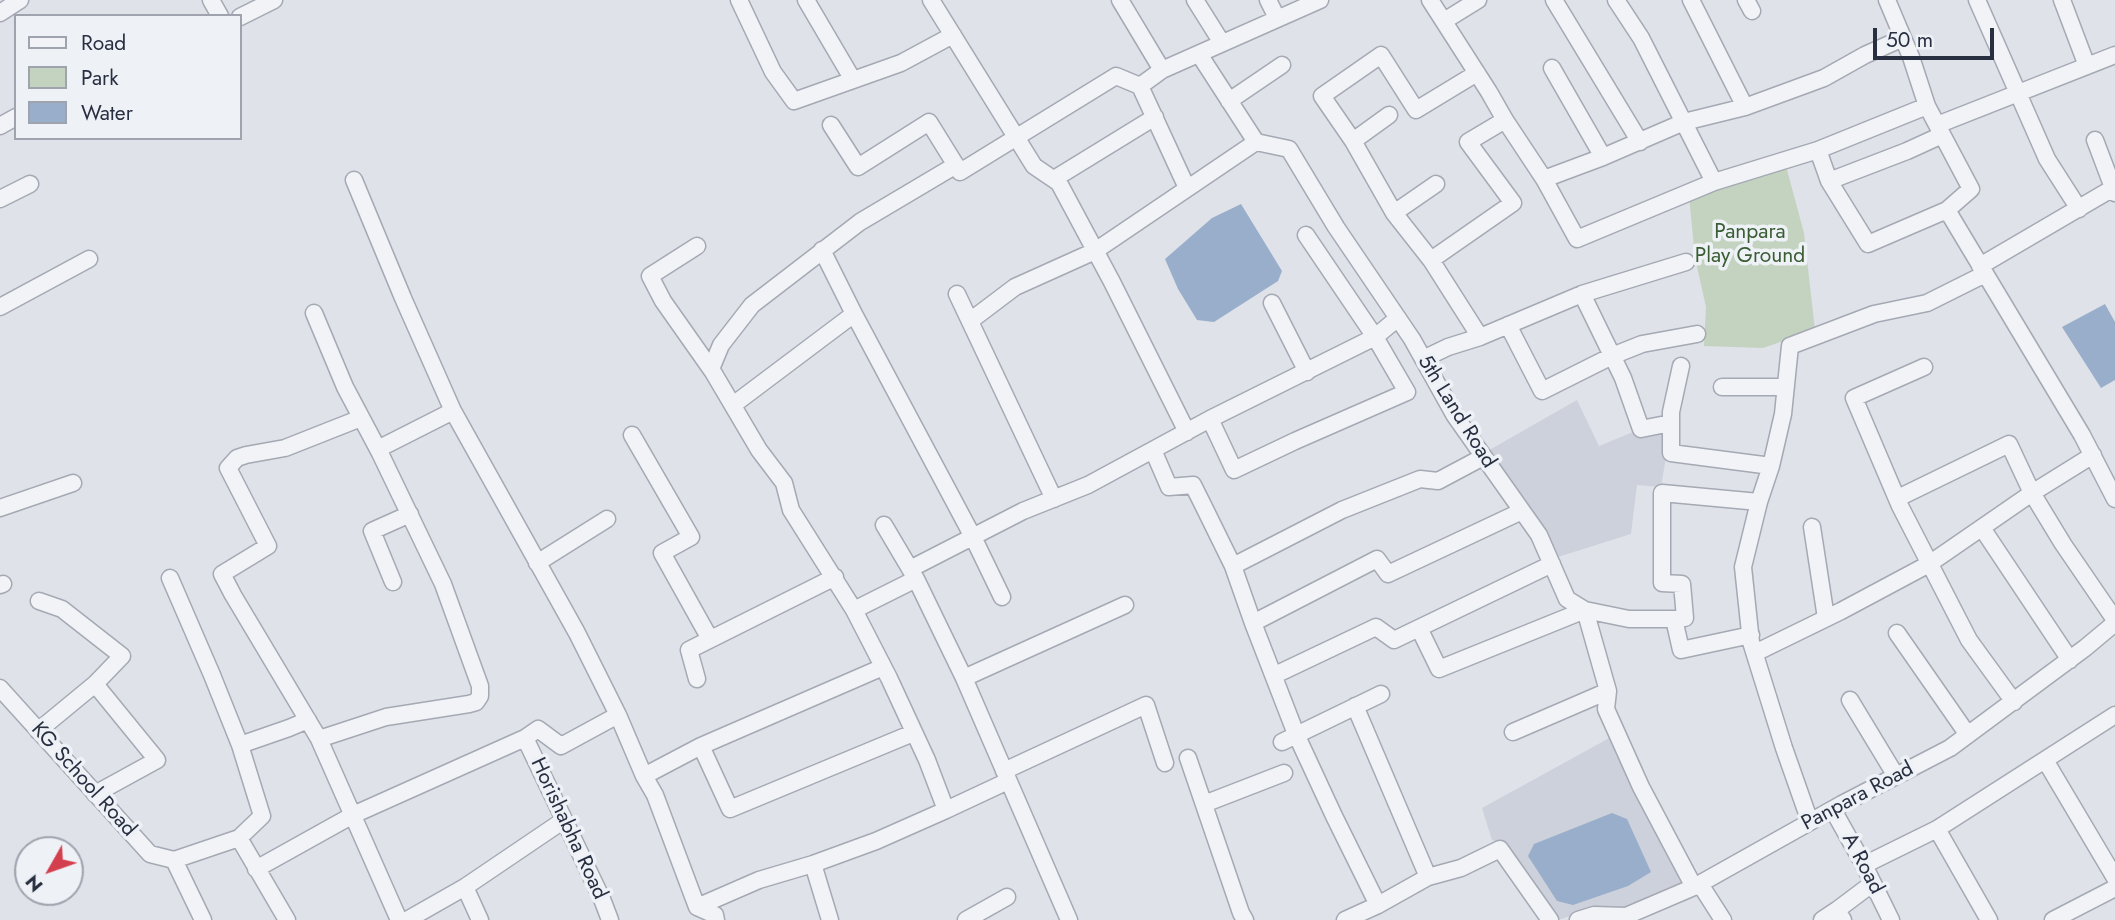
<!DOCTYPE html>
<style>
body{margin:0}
#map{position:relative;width:2115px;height:920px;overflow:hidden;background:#dfe2e9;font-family:Jost,sans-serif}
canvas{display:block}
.legend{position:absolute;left:14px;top:14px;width:228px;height:126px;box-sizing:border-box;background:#eef1f6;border:2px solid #9ea3ae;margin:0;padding:9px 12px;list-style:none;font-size:21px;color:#272f41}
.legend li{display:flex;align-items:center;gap:14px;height:35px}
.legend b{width:35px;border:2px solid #9ea3ae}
.north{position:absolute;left:14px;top:836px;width:70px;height:70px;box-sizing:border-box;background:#eef1f6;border:2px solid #9ea3ae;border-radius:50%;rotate:230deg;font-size:19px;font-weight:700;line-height:28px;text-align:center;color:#272f41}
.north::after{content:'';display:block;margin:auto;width:24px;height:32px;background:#d33f4d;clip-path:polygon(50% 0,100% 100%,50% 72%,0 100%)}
.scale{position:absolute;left:1873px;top:28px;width:121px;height:32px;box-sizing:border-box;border:4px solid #272f41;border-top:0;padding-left:9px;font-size:21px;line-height:24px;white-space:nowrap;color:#272f41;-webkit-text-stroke:5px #eef1f6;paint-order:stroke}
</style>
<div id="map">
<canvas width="2115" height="920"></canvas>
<ul class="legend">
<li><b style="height:9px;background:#f2f3f7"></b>Road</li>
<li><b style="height:19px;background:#c4d3c0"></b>Park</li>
<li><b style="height:19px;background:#98aeca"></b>Water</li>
</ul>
<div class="north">N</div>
<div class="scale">50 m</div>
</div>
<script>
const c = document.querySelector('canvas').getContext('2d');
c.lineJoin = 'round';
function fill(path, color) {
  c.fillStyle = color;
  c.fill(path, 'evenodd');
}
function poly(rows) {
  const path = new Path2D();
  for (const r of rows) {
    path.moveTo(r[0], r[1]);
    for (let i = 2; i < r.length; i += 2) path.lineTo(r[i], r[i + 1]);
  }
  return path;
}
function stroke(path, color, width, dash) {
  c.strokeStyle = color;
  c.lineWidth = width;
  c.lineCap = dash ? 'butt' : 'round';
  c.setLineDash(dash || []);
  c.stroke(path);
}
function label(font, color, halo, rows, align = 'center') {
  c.font = font + ' Jost,sans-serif';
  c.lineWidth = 7;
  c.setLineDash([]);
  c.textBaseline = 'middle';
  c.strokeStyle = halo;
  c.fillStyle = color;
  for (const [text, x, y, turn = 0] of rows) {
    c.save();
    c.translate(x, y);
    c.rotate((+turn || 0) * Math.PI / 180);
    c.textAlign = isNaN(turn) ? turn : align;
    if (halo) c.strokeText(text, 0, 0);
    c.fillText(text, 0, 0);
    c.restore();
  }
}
const built = poly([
 [1577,400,1599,446,1633,432,1665,430,1666,457,1661,487,1637,485,1631,534,1558,557,1543,531,1484,453],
 [1613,736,1685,883,1625,911,1595,908,1558,920,1529,900,1506,845,1492,840,1482,808]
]);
const green = poly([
 [1786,166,1804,233,1815,330,1763,348,1704,346,1706,307,1695,258,1689,196]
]);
const water = poly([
 [1241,204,1282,271,1278,281,1214,322,1197,320,1178,289,1165,259,1212,218],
 [2105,304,2115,322,2115,380,2101,388,2062,327],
 [1612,813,1627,819,1651,872,1628,886,1573,905,1557,901,1528,856,1534,844]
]);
const minor = poly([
 [211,0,220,16],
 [739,0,773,72,794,101,901,63,953,35],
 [806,0,853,80],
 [931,0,1034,166,1059,183,1112,282,1187,432],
 [1120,0,1162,70],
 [1195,0,1222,43],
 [1268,0,1277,18],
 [1430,0,1489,92,1505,120,1544,179,1577,239,1714,182,1818,150,1927,106],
 [1554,0,1640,142],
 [1616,0,1641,38,1714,182],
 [1691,0,1745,107,1824,78,1865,55,1903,38],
 [1746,0,1752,11],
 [1887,0,1911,57,1927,106,1971,189,1947,210,2082,435,2115,499],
 [1977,0,2047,159,2079,209],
 [2062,0,2087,66],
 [0,13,20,0],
 [240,17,274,0],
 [1444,21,1478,0],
 [1199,54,1256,142],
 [1552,68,1603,157],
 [1477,73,1416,110,1381,55,1322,96,1353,141,1394,213,1431,260,1480,337],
 [1140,86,1162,70,1320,0],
 [1229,101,1282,65],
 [831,125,858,167,929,122,960,172,1116,76,1140,86,1187,188],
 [1937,125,2115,55],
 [0,126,16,117],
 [2095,140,2115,193],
 [1353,141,1389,115],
 [1818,150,1829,181,1868,244,1947,210],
 [1054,179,1155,117],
 [1544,179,1603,157,1684,122,1745,107],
 [1829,181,1907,151,1942,135],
 [0,199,30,184],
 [1394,213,1436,184],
 [697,246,650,276,663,301,713,372,759,450,784,483,791,510,854,610,889,678,927,760,946,810,1008,781],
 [822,250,854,314,973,537,1002,597],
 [1431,260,1513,203,1468,142,1505,120],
 [1980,266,2115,187],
 [957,294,1054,499],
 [1582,294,1623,378,1641,429,1671,423],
 [1272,303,1307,372],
 [0,307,89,259],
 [314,313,345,387,380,453,443,584,480,686,480,696,476,702,469,704,386,717,319,739],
 [970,321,1015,287,1095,251,1256,142,1289,149,1336,227,1412,339,1455,416,1539,535,1567,599,1585,610,1608,691,1606,709,1641,787,1694,887],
 [1508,325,1542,391,1612,356,1642,344,1697,334],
 [1423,359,1448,347,1480,337,1582,294,1686,262],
 [1681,366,1671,412,1671,453,1771,466],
 [1924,367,1854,398,1900,506,1969,640,2014,702],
 [711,369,721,345,752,305,860,222,956,165],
 [1722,387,1786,387],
 [733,405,854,314],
 [361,418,285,448,246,455,237,458,228,468,268,546,222,574,233,595,319,739,399,920],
 [1210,419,1234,470,1295,441,1407,392,1375,337,1306,235],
 [632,435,691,537,662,553,710,639],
 [378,449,453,411],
 [1153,450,1169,487,1193,485,1203,505,1233,566,1253,623,1296,734,1334,816,1378,905],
 [1898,498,2009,444,2032,493,2063,544,2115,620],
 [0,508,73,483],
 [884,525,916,579,964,678,1069,920],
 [1812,527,1826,618],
 [1982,528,2070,660],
 [537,563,607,519],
 [1233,566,1342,510,1420,479,1438,481,1483,457],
 [910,569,1023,511,1088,485,1210,419,1375,337,1398,318],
 [170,578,212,675,240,745,262,816,239,838,174,860],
 [393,582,372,531,410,514],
 [0,585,3,584],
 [854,610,916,579],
 [1674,619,1685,618,1682,584,1662,583,1662,493,1759,502],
 [1253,623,1377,559,1388,574,1522,511],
 [1419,628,1439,669,1585,610,1629,619,1674,619,1681,650,1751,635],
 [1897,633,1968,735],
 [1755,653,1841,611,1929,564,2032,493,2093,455],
 [1275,675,1376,627,1394,640,1552,564],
 [964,678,1125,605],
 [697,679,689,650,835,577],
 [95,684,157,760,95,794],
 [0,688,150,854,174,860],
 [1850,700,1896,776],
 [1355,706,1428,877],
 [618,715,644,776,655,795,697,907,715,915,716,920],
 [38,731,95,684,122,656,62,609,39,601],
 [1513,732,1608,691],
 [525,738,602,899,610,920],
 [1282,742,1381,694],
 [240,745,289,728,308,720],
 [701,746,730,809,913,733],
 [1188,758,1241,913,1245,920],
 [2045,760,2115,878],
 [1004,771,1146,705,1165,763],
 [644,776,701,746,883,667],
 [1204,804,1284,773],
 [1833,810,1864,865,1891,920],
 [1810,822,1784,748,1751,642,1743,567,1759,502,1771,466,1783,414,1790,346,1874,314,1927,303,1985,274],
 [1937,829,2115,715],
 [239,838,287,920],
 [174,860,203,920],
 [1864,865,1937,829,1989,920],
 [256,869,353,815,525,738,538,729,561,746,618,715,577,633,453,411,403,298,354,180],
 [1700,884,1723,920],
 [465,887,480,920],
 [697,907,759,880,813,864],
 [407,920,465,887,564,820],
 [830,920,813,864,876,841,946,810],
 [966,920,1007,897],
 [1345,920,1378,905,1428,877,1461,868,1500,849,1550,920],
 [1578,920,1594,915,1626,916,1694,887,1842,804,1950,748,2085,648,2115,623],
 [1822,920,1837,910],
 [1843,920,1837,910,1873,883],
 [2053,920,2115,888]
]);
const parkNames = [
 ["Panpara",1750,233],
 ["Play Ground",1750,257]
];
const streetNames = [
 ["5th Land Road",1456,412,58],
 ["KG School Road",83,780,48],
 ["Panpara Road",1858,797,-28],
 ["Horishabha Road",568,829,65],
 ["A Road",1862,864,62]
];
fill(built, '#cdd1db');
fill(green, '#c4d3c0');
fill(water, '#98aeca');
stroke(minor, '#a4a9b3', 19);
stroke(minor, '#f2f3f7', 16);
label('21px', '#3a5d34', '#eef1f6', parkNames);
label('21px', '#272f41', '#eef1f6', streetNames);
</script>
